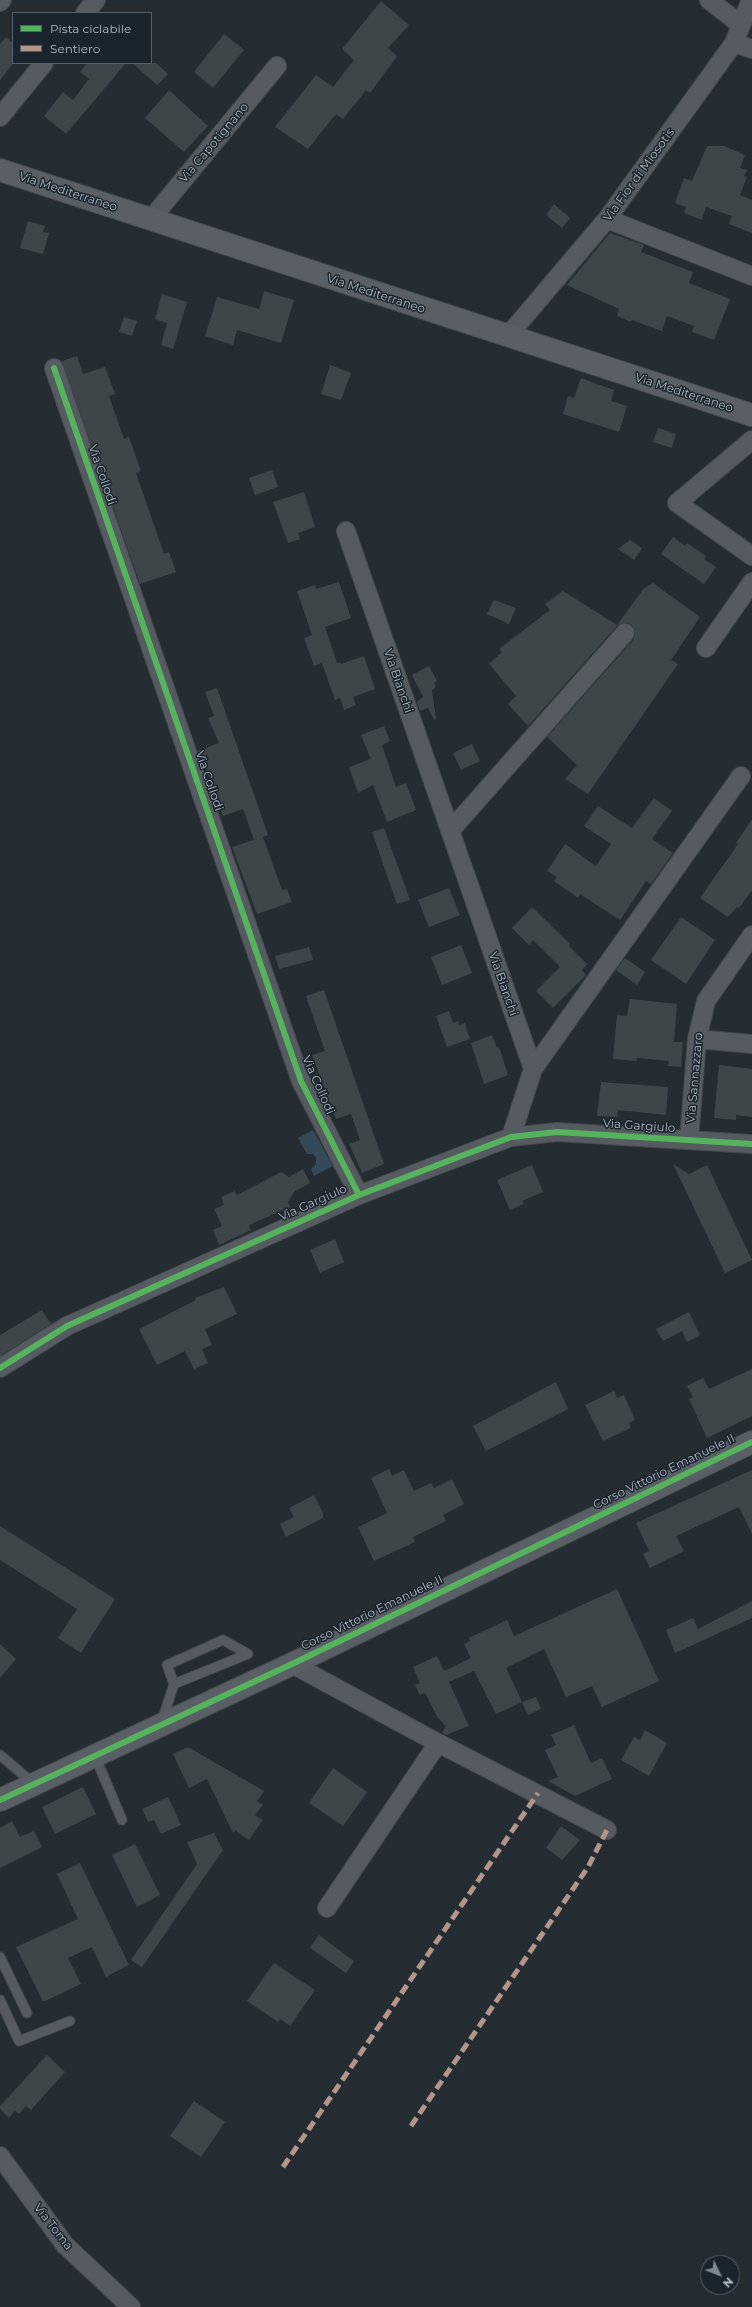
<!DOCTYPE html>
<style>
body{margin:0}
#map{position:relative;width:752px;height:2307px;overflow:hidden;background:#262d32;font-family:Montserrat,sans-serif}
canvas{display:block}
.legend{position:absolute;left:12px;top:12px;width:140px;height:52px;box-sizing:border-box;background:#1a242d;border:1px solid #56606a;margin:0;padding:5px 7px;list-style:none;font-size:12px;color:#afbac5}
.legend li{display:flex;align-items:center;gap:8px;height:20px}
.legend b{width:20px;border:1px solid #56606a}
.north{position:absolute;left:700px;top:2255px;width:40px;height:40px;box-sizing:border-box;background:#1a242d;border:1px solid #56606a;border-radius:50%;rotate:133deg;font-size:11px;font-weight:700;line-height:16px;text-align:center;color:#afbac5}
.north::after{content:'';display:block;margin:auto;width:14px;height:18px;background:#7f8992;clip-path:polygon(50% 0,100% 100%,50% 72%,0 100%)}
</style>
<div id="map">
<canvas width="752" height="2307"></canvas>
<ul class="legend">
<li><b style="height:5px;background:#56b35d"></b>Pista ciclabile</li>
<li><b style="height:5px;background:#b2968c"></b>Sentiero</li>
</ul>
<div class="north">N</div>
</div>
<script>
const c = document.querySelector('canvas').getContext('2d');
c.lineJoin = 'round';
function fill(path, color) {
  c.fillStyle = color;
  c.fill(path, 'evenodd');
}
function poly(rows) {
  const path = new Path2D();
  for (const r of rows) {
    path.moveTo(r[0], r[1]);
    for (let i = 2; i < r.length; i += 2) path.lineTo(r[i], r[i + 1]);
  }
  return path;
}
function stroke(path, color, width, dash) {
  c.strokeStyle = color;
  c.lineWidth = width;
  c.lineCap = dash ? 'butt' : 'round';
  c.setLineDash(dash || []);
  c.stroke(path);
}
function label(font, color, halo, rows, align = 'center') {
  c.font = font + ' Montserrat,sans-serif';
  c.lineWidth = 3;
  c.setLineDash([]);
  c.textBaseline = 'middle';
  c.strokeStyle = halo;
  c.fillStyle = color;
  for (const [text, x, y, turn = 0] of rows) {
    c.save();
    c.translate(x, y);
    c.rotate((+turn || 0) * Math.PI / 180);
    c.textAlign = isNaN(turn) ? turn : align;
    if (halo) c.strokeText(text, 0, 0);
    c.fillText(text, 0, 0);
    c.restore();
  }
}
const water = poly([
 [313,1130,333,1166,314,1176,311,1169,316,1164,316,1158,313,1154,307,1154,298,1138]
]);
const building = poly([
 [381,1,409,25,388,48,397,56,370,93,366,90,343,119,336,114,308,149,275,127,316,75,333,87,354,60,342,49],
 [224,34,244,50,213,88,194,72],
 [6,37,13,43,13,64,0,80,0,44],
 [87,63,126,63,66,134,44,116,63,92,73,100,89,79,80,72],
 [132,63,156,63,168,74,157,85],
 [169,90,208,126,184,152,145,118],
 [707,146,724,146,745,155,740,168,747,170,744,176,747,177,740,195,752,200,752,233,729,224,732,216,706,207,702,220,684,213,686,207,675,203,684,178,692,181],
 [554,204,570,218,562,228,546,215],
 [28,221,45,226,43,232,49,233,43,254,20,248],
 [610,233,644,245,641,252,693,272,689,283,730,299,714,340,692,332,694,326,667,316,662,331,632,320,631,322,617,316,619,309,567,285],
 [264,291,294,300,281,343,237,330,233,345,205,336,217,297,259,309],
 [162,294,187,302,173,349,161,345,167,323,155,319],
 [124,317,137,321,132,336,119,332],
 [77,356,83,374,105,367,115,394,109,396,124,439,129,437,141,471,136,473,164,554,169,552,176,572,140,584,62,361],
 [330,365,351,373,341,400,321,394],
 [581,378,614,390,611,401,627,406,619,432,563,414,568,396,574,398],
 [658,428,676,434,672,448,653,442],
 [272,470,278,487,255,495,249,478],
 [304,492,315,527,298,533,300,539,288,543,273,502],
 [673,537,685,546,687,543,706,556,704,559,716,567,704,584,661,554],
 [630,540,642,548,634,560,618,549],
 [339,582,351,618,325,627,337,663,340,662,341,664,364,656,375,689,353,697,356,705,344,710,340,698,335,700,322,663,314,666,304,638,312,635,297,591,315,585,316,589],
 [653,583,700,617,671,660,678,664,588,794,565,779,577,765,547,737,633,640,635,635,632,625,627,623,617,626,528,726,508,704,516,696,489,664,502,652,499,649,550,610,545,604,563,591,617,625,644,588],
 [494,600,516,608,509,624,487,614],
 [429,666,437,681,434,683,436,687,432,690,436,719,434,720,428,708,420,711,417,702,423,697,412,675],
 [217,688,268,835,263,837,282,890,287,889,292,902,257,914,232,847,254,840,243,809,223,816,203,760,198,751,219,743,208,718,214,716,205,692],
 [384,726,390,741,382,745,396,787,406,783,416,810,387,822,373,785,358,793,349,767,371,759,361,735],
 [472,744,480,761,461,770,453,753],
 [654,798,672,811,652,839,673,853,651,884,646,881,620,920,580,894,578,898,554,881,557,877,547,871,565,844,596,866,611,844,584,826,598,806,632,828],
 [752,819,752,890,739,908,737,907,728,917,700,898,738,844,736,843],
 [384,828,410,900,397,904,372,832],
 [449,888,460,915,429,927,418,900],
 [532,907,570,944,569,946,587,964,582,970,586,975,553,1008,536,991,560,967,533,940,529,945,512,928],
 [681,917,715,940,686,984,651,960],
 [461,945,472,973,442,985,431,957],
 [309,947,313,960,279,969,275,956],
 [625,958,645,972,637,985,616,970],
 [324,990,384,1164,362,1173,349,1144,360,1140,351,1114,336,1119,312,1055,325,1051,306,996],
 [630,999,677,1004,674,1042,683,1042,681,1067,668,1066,669,1061,637,1058,636,1061,613,1059,617,1015,627,1016],
 [449,1011,453,1023,458,1021,459,1025,465,1023,470,1039,447,1047,436,1016],
 [492,1035,497,1048,499,1047,508,1075,484,1084,471,1043],
 [719,1065,752,1069,752,1117,736,1115,736,1120,714,1118],
 [601,1082,668,1087,666,1115,618,1110,617,1117,597,1116],
 [673,1164,689,1174,707,1165,752,1260,725,1273],
 [532,1165,543,1192,522,1201,524,1204,510,1210,497,1180],
 [303,1169,310,1183,295,1191,288,1202,290,1207,249,1225,251,1230,219,1245,213,1230,222,1226,214,1209,224,1205,221,1197,235,1191,237,1195,281,1172,289,1177],
 [335,1239,344,1262,320,1273,310,1250],
 [224,1287,237,1314,205,1329,212,1345,202,1349,208,1363,194,1369,185,1351,157,1365,139,1329,196,1300,195,1298],
 [42,1310,51,1324,0,1356,0,1335],
 [689,1312,700,1335,687,1342,682,1331,663,1341,656,1329],
 [752,1369,752,1416,707,1438,689,1399,693,1397,687,1386,703,1378,709,1389],
 [556,1382,568,1409,486,1451,473,1426],
 [614,1391,617,1398,624,1395,635,1420,629,1423,631,1428,603,1441,585,1405],
 [389,1469,392,1476,404,1470,414,1491,431,1483,434,1488,452,1479,464,1504,443,1515,446,1521,413,1537,415,1542,374,1561,358,1527,387,1513,371,1478],
 [752,1470,752,1534,739,1507,676,1536,684,1551,650,1568,643,1554,649,1551,636,1523],
 [314,1495,323,1513,323,1518,286,1537,280,1524,294,1517,289,1508],
 [0,1526,115,1599,81,1653,58,1638,77,1609,0,1560],
 [617,1589,659,1681,602,1707,592,1686,566,1697,544,1649,506,1668,522,1702,496,1714,474,1671,449,1682,469,1726,446,1735,442,1733,446,1726,438,1718,425,1693,420,1695,415,1685,420,1683,413,1667,437,1656,444,1671,471,1658,464,1644,470,1641,469,1638,507,1620,514,1636],
 [752,1601,752,1618,675,1653,666,1630,693,1618,698,1629],
 [0,1644,16,1659,0,1678],
 [536,1697,541,1709,528,1715,522,1702],
 [574,1725,591,1763,602,1758,612,1779,575,1796,548,1781,558,1777,545,1750,556,1745,551,1735],
 [645,1730,667,1743,649,1776,621,1760,634,1737,640,1740],
 [188,1747,264,1791,257,1801,263,1805,255,1815,263,1820,249,1840,236,1831,233,1833,207,1779,189,1788,173,1754],
 [333,1768,367,1792,343,1826,309,1803],
 [83,1787,96,1814,55,1834,42,1807],
 [168,1797,181,1825,161,1834,154,1820,148,1822,142,1809],
 [12,1821,20,1837,34,1831,42,1847,0,1868,0,1828],
 [561,1826,580,1840,562,1860,546,1848],
 [214,1833,223,1850,142,1967,131,1960,197,1864,187,1842],
 [135,1844,160,1895,137,1907,112,1855],
 [80,1863,129,1965,106,1977,92,1947,68,1958,81,1984,43,2002,16,1947,78,1919,57,1874],
 [319,1935,354,1961,346,1973,310,1948],
 [274,1963,315,1990,290,2026,280,2019,278,2022,247,2001],
 [47,2055,65,2072,31,2110,26,2106,19,2114,15,2111,9,2118,0,2109,0,2106],
 [194,2101,225,2122,201,2157,170,2136]
]);
const lane = poly([
 [162,1721,174,1684,248,1654,223,1640,167,1665,174,1684],
 [0,1755,34,1784],
 [95,1756,122,1820],
 [0,1957,27,2013],
 [0,2000,19,2041,70,2021]
]);
const street = poly([
 [709,0,740,24],
 [0,2,2,0],
 [85,13,96,0],
 [734,43,752,49],
 [0,117,44,63],
 [151,219,277,66],
 [607,219,752,276],
 [507,337,607,219,734,43,751,0],
 [54,368,301,1081,359,1195],
 [752,440,677,503,752,556],
 [346,531,533,1069,511,1137],
 [706,648,752,582],
 [450,831,625,633],
 [697,1039,752,1044],
 [533,1069,741,776],
 [689,1140,697,1039,706,1001,752,935],
 [0,1368,67,1326,359,1195,511,1137,557,1132,752,1144],
 [292,1664,438,1743,607,1830],
 [327,1908,438,1743],
 [0,2156,65,2245,131,2307]
]);
const secondary = poly([
 [0,170,752,415],
 [0,1800,292,1664,752,1442]
]);
const quiet = poly([
 [411,2126,588,1867,607,1830],
 [283,2167,538,1793]
]);
const cycleway = poly([
 [54,368,301,1081,359,1195],
 [0,1368,67,1326,359,1195,511,1137,557,1132,752,1144],
 [0,1800,292,1664,752,1442]
]);
const streetNames = [
 ["Via Capotignano",214,143,-50],
 ["Via Fior di Miosotis",639,175,-54],
 ["Via Mediterraneo",68,192,18],
 ["Via Mediterraneo",376,294,18],
 ["Via Mediterraneo",684,393,18],
 ["Via Collodi",102,475,71],
 ["Via Bianchi",398,681,71],
 ["Via Collodi",209,781,71],
 ["Via Bianchi",503,984,71],
 ["Via Sannazzaro",695,1078,-85],
 ["Via Collodi",318,1085,66],
 ["Via Gargiulo",639,1126,4],
 ["Via Gargiulo",313,1203,-24],
 ["Corso Vittorio Emanuele II",664,1472,-26],
 ["Corso Vittorio Emanuele II",372,1613,-26],
 ["Via Toma",53,2227,52]
];
fill(water, '#344a5a');
fill(building, '#3f464a');
stroke(lane, '#44494d', 11);
stroke(street, '#44494d', 20);
stroke(secondary, '#44494d', 24);
stroke(lane, '#565b61', 9);
stroke(street, '#565b61', 18);
stroke(secondary, '#5a5f66', 22);
stroke(quiet, '#b2968c', 5, [10, 5]);
stroke(cycleway, '#56b35d', 6);
label('12px', '#afbac5', '#1a242d', streetNames);
</script>
